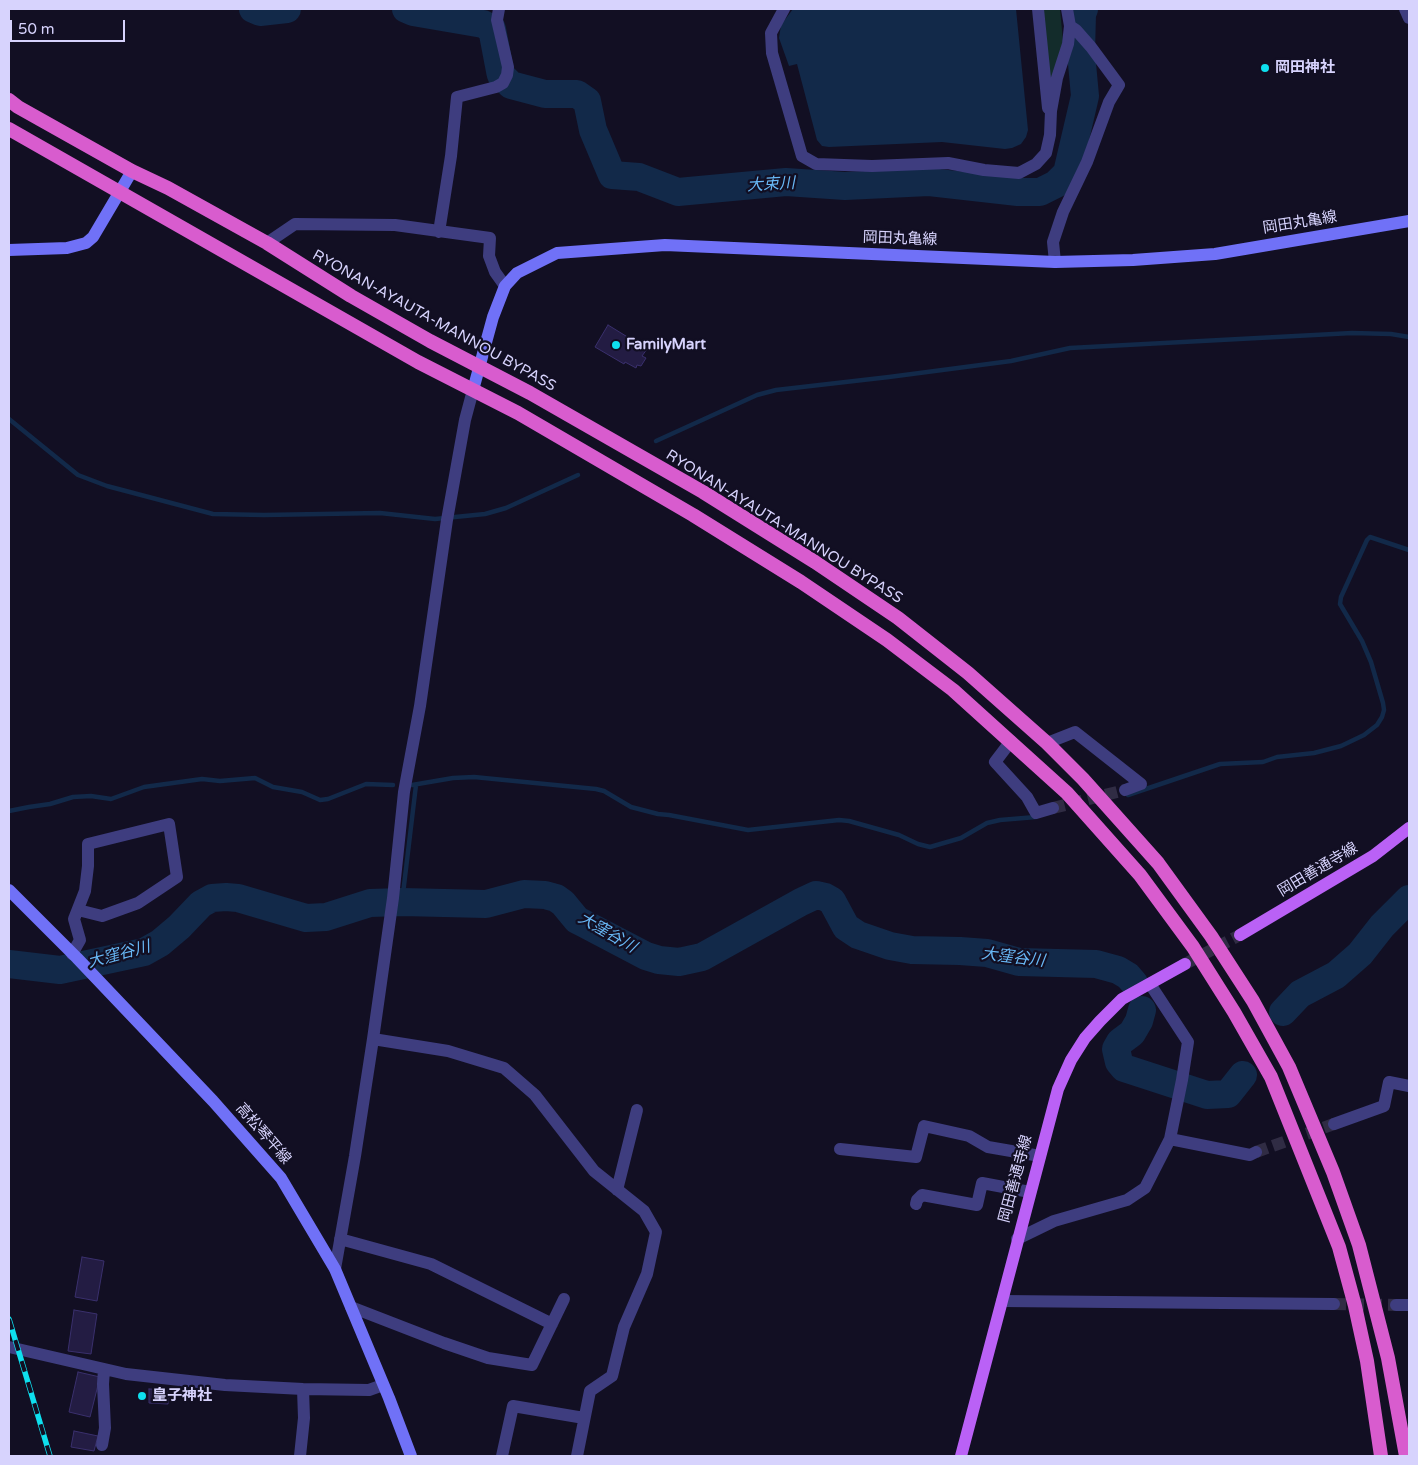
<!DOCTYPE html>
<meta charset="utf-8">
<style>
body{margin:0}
#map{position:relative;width:1418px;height:1465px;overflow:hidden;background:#120f23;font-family:"Varela Round",sans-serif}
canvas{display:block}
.frame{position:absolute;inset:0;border:10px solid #d7d3fd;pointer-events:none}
.scale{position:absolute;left:10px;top:20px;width:115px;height:22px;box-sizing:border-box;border:2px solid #d7d3fd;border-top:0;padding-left:6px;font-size:15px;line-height:18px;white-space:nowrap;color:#d7d3fd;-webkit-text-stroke:4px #120f23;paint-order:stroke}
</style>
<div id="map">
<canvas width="1418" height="1465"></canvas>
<div class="frame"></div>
<div class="scale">50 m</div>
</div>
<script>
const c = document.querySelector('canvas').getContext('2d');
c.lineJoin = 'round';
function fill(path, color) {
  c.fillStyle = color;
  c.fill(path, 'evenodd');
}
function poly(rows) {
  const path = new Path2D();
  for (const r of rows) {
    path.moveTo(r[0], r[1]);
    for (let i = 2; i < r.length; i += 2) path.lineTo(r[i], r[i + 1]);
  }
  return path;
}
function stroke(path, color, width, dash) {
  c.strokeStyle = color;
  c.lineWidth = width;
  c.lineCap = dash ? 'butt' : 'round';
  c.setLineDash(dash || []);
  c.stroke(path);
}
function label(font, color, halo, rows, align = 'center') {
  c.font = font + ' "Varela Round","Noto Sans JP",sans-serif';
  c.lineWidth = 4.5;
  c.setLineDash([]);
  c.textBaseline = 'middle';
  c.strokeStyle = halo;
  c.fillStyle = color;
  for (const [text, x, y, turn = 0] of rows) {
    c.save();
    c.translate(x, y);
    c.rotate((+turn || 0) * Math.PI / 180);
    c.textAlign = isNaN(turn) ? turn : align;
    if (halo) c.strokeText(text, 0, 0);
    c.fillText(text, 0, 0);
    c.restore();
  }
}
const green = poly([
 [1041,9,1060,9,1063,41,1050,95]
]);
const water = poly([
 [793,9,1016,9,1028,130,1026,137,1021,144,1012,148,1005,149,942,142,829,147,822,146,817,140,797,64,789,66,779,38,781,25]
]);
const stream = poly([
 [9,419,78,475,107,486,213,514,264,515,380,513,435,519,485,514,506,508,578,475],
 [656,441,757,395,776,390,889,377,1011,361,1070,348,1352,333,1391,334,1409,337],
 [412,785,453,778,474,777,596,789,604,791,631,807,658,814,669,815,748,830,839,820,849,821,899,835,918,844,930,847,961,838,987,823,1000,820,1036,817],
 [1128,795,1220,764,1263,762,1277,757,1314,753,1341,746,1364,735,1377,725,1382,717,1384,710,1383,703,1371,662,1362,641,1340,604,1341,597,1367,540,1370,537,1409,550],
 [9,811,29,807,50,804,73,797,91,796,111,799,144,787,202,779,220,781,255,778,273,787,302,792,320,800,328,799,366,784,393,785],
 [402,902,416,785]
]);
const river = poly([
 [253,9,260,12,287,9],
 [406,9,413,12,483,24,492,29,500,71,501,75,511,85,545,94,577,94,587,101,593,130,612,175,639,177,678,192,786,182,845,186,929,182,1018,192,1040,192,1056,184,1067,173,1085,96,1081,53,1082,14,1084,9],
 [9,964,60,970,144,952,160,943,179,927,201,904,212,898,226,897,238,898,306,918,326,917,370,903,402,902,486,904,524,894,545,895,556,898,563,903,577,920,583,923,646,956,659,960,679,962,702,957,801,902,816,895,825,897,832,901,846,927,858,935,890,946,912,950,960,951,987,953,1019,962,1096,964,1118,970,1128,976,1134,983],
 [1142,1010,1139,1021,1132,1033,1120,1042,1116,1049,1119,1062,1124,1068,1207,1095,1228,1094,1243,1075],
 [1283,1012,1300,994,1336,975,1360,954,1382,926,1409,899]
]);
const building = poly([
 [608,325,647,349,642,356,646,358,641,366,637,365,636,368,625,362,624,364,595,347,608,325],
 [82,1257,104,1261,97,1301,75,1297,82,1257],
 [74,1310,97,1314,91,1354,68,1351,74,1310],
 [78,1372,100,1377,90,1417,69,1412,78,1372],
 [149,1389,169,1390,168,1404,149,1403,149,1389],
 [74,1431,98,1436,94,1451,71,1447,74,1431]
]);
const minorTunnel = poly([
 [1053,808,1125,790],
 [1256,1152,1334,1124],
 [1334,1304,1396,1305]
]);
const primaryTunnel = poly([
 [1185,964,1240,935]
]);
const minor = poly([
 [784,9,771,33,772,53,802,156,816,164,872,166,948,163,984,170,1019,173,1036,164,1046,153,1050,135,1051,111,1057,78,1068,44,1070,26],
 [1038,9,1048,108],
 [1405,9,1409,18],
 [439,232,451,156,457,97,496,87,503,83,507,75,508,67,497,20,499,9],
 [267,243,295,224,395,225,490,238,489,256,495,272,505,286],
 [1055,262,1053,242,1063,212,1087,162,1109,102,1119,85,1091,47,1076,30,1070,26,1067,9],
 [1011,741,995,762,1027,797,1036,813,1053,808],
 [1047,743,1075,732,1141,784,1125,790],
 [72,954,80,940,74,919,85,891,88,866,88,844,169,824,177,877,138,903,102,916,78,910],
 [373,1039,448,1051,504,1068,535,1095,594,1171,644,1211,656,1232,647,1274,624,1327,612,1376,590,1391,577,1456],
 [1334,1124,1384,1106,1389,1082,1409,1086],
 [1170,1139,1250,1155,1256,1152],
 [840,1149,916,1157,924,1126,969,1136,988,1147,1040,1156],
 [617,1190,637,1110],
 [916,1204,917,1200,922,1195,977,1205,982,1183,1030,1192],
 [340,1239,431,1264,552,1324],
 [1017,1239,1054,1221,1127,1200,1145,1188,1170,1139,1182,1080,1188,1042,1150,984],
 [335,1269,355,1156,373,1039,393,898,404,792,420,706,447,520,465,420,473,390],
 [1002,1301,1334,1304],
 [1396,1305,1409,1305],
 [351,1307,444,1343,488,1358,532,1365,564,1299],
 [9,1347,126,1374,225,1385,303,1389,369,1390,383,1385],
 [102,1445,105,1428,103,1384,104,1369],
 [300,1456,304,1418,303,1389],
 [502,1456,513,1406,584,1418]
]);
const secondary = poly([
 [9,250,67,248,86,243,93,237,132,171],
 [473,390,493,317,505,286,517,273,557,253,665,245,1055,262,1133,260,1215,254,1409,221],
 [9,890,77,958,213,1101,281,1178,335,1269,389,1398,411,1456]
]);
const primary = poly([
 [1240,935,1373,856,1409,828],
 [961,1456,1058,1089,1071,1060,1085,1038,1100,1021,1122,999,1185,964]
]);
const trunk = poly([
 [9,100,18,107,132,171,168,188,267,243,351,296,430,341,530,393,703,492,815,562,898,618,968,673,1047,743,1083,779,1158,863,1211,936,1253,1001,1289,1067,1333,1172,1359,1245,1388,1358,1406,1456],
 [9,129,418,362,518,413,693,515,801,582,887,640,953,690,1067,793,1140,875,1193,947,1234,1012,1271,1077,1339,1247,1355,1306,1367,1361,1381,1456]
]);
const rail = poly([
 [9,1319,50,1456]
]);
const markers = [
 [1265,68,5,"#0edfee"],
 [616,345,5,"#0edfee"],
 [142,1396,5,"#0edfee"]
];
const poiNames = [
 ["岡田神社",1275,68],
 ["FamilyMart",626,345],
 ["皇子神社",152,1396]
];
const streetNames = [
 ["岡田丸亀線",1300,223,-9],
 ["岡田丸亀線",900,239,2],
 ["RYONAN-AYAUTA-MANNOU BYPASS",434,321,29],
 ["RYONAN-AYAUTA-MANNOU BYPASS",784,527,32],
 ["岡田善通寺線",1318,870,-31],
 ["高松琴平線",263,1134,49],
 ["岡田善通寺線",1016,1179,-75]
];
const waterNames = [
 ["大束川",771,185,-3],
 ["大窪谷川",607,933,30],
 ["大窪谷川",119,955,-15],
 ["大窪谷川",1013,958,7]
];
fill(green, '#132c2b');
fill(water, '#122949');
stroke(stream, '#122949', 4.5);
stroke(river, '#122949', 28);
fill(building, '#231c43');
stroke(building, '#3a306d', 1);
stroke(minorTunnel, '#302c44', 12, [12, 6]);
stroke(primaryTunnel, '#302c44', 12, [12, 6]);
stroke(minor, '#3e3d7f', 12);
stroke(secondary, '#7071f7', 12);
stroke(primary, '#ba61f6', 12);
stroke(trunk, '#d85cce', 14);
stroke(rail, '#0edfee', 5.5);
stroke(rail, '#120f23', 4, [11]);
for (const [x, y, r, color] of markers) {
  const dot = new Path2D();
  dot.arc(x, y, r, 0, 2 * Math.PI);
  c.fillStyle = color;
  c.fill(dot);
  stroke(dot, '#120f23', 2);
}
label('bold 15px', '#d7d3fd', '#120f23', poiNames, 'left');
label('15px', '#d7d3fd', '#120f23', streetNames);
label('italic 16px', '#68b8f6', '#120f23', waterNames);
</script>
